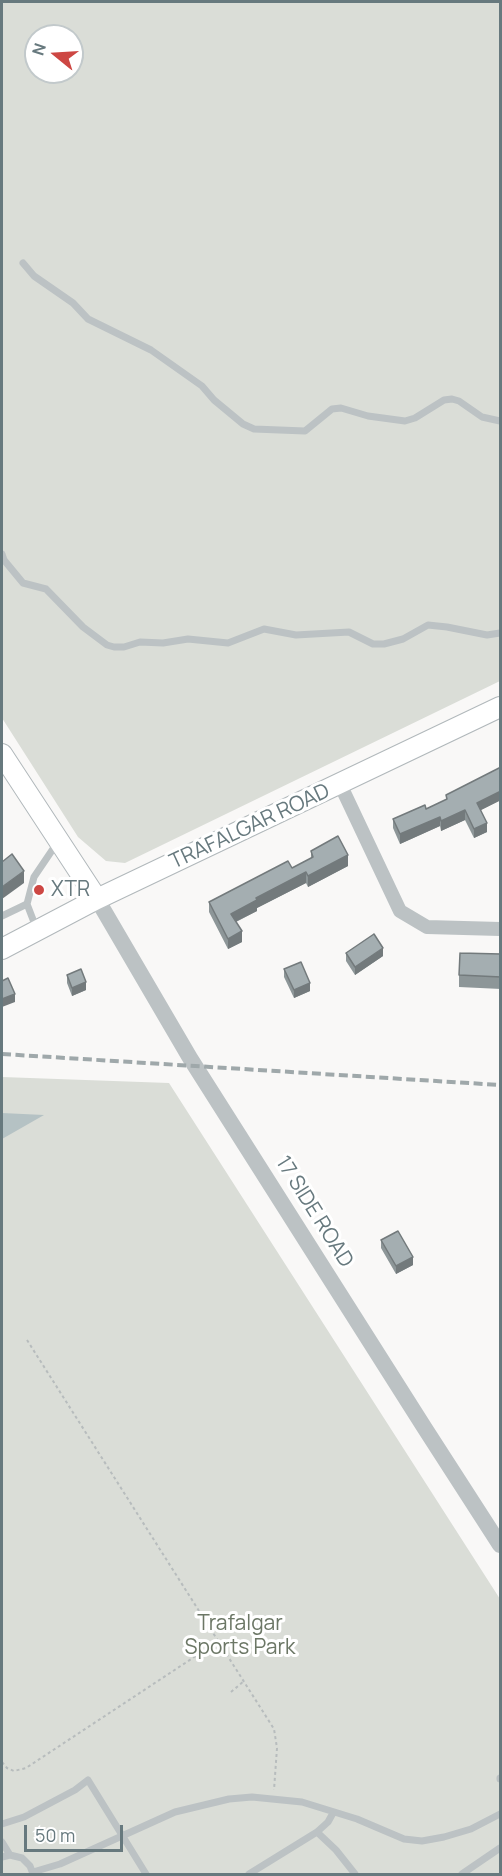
<!DOCTYPE html>
<style>
body{margin:0}
#map{position:relative;width:502px;height:1876px;overflow:hidden;background:#f9f8f7;font-family:Manrope,sans-serif}
canvas{display:block}
.frame{position:absolute;inset:0;border:3px solid #67797e;pointer-events:none}
.north{position:absolute;left:24px;top:24px;width:60px;height:60px;box-sizing:border-box;background:#fff;border:2px solid #c2c9cb;border-radius:50%;rotate:288deg;font-size:16px;font-weight:700;line-height:24px;text-align:center;color:#67797e}
.north::after{content:'';display:block;margin:auto;width:21px;height:27px;background:#cd4743;clip-path:polygon(50% 0,100% 100%,50% 72%,0 100%)}
.scale{position:absolute;left:24px;top:1825px;width:99px;height:27px;box-sizing:border-box;border:3px solid #67797e;border-top:0;padding-left:8px;font-size:18px;line-height:21px;white-space:nowrap;color:#67797e;-webkit-text-stroke:4px #fff;paint-order:stroke}
</style>
<div id="map">
<canvas width="502" height="1876"></canvas>
<div class="frame"></div>
<div class="north">N</div>
<div class="scale">50 m</div>
</div>
<script>
const c = document.querySelector('canvas').getContext('2d');
c.lineJoin = 'round';
function fill(path, color) {
  c.fillStyle = color;
  c.fill(path, 'evenodd');
}
function poly(rows) {
  const path = new Path2D();
  for (const r of rows) {
    path.moveTo(r[0], r[1]);
    for (let i = 2; i < r.length; i += 2) path.lineTo(r[i], r[i + 1]);
  }
  return path;
}
function stroke(path, color, width, dash) {
  c.strokeStyle = color;
  c.lineWidth = width;
  c.lineCap = dash ? 'butt' : 'round';
  c.setLineDash(dash || []);
  c.stroke(path);
}
function label(font, color, halo, rows, align = 'center') {
  c.font = font + ' Manrope,sans-serif';
  c.lineWidth = 6;
  c.setLineDash([]);
  c.textBaseline = 'middle';
  c.strokeStyle = halo;
  c.fillStyle = color;
  for (const [text, x, y, turn = 0] of rows) {
    c.save();
    c.translate(x, y);
    c.rotate((+turn || 0) * Math.PI / 180);
    c.textAlign = isNaN(turn) ? turn : align;
    if (halo) c.strokeText(text, 0, 0);
    c.fillText(text, 0, 0);
    c.restore();
  }
}
const green = poly([
 [2,2,500,2,500,681,125,863,106,861,78,837,2,718],
 [36,36,72,36,72,72,36,72],
 [2,1077,169,1083,500,1599,500,1874,2,1874]
]);
const water = poly([
 [2,1113,44,1115,2,1139]
]);
const path = poly([
 [27,1340,274,1729,277,1748,274,1790],
 [231,1692,244,1681],
 [2,1762,7,1768,14,1771,26,1768,217,1642]
]);
const service = poly([
 [23,263,34,276,73,303,88,319,151,350,202,386,214,400,243,424,254,429,305,431,332,409,341,408,368,416,405,421,415,418,444,400,452,399,459,401,482,417,500,421],
 [2,554,4,560,23,583,46,589,83,627,107,645,114,647,124,647,140,642,163,643,188,639,228,643,264,629,296,635,349,632,373,644,384,644,403,639,428,625,447,627,487,635,500,633],
 [2,916,27,904],
 [37,930,27,904,34,877,57,843],
 [500,1778,500,1779],
 [2,1824,24,1817,75,1790,88,1780,146,1874],
 [317,1832,336,1850,355,1874],
 [2,1842,10,1855],
 [2,1857,10,1855,22,1858,30,1866,33,1874],
 [33,1872,60,1864,175,1812,229,1799,252,1797,302,1802,357,1819,404,1839,422,1841,444,1837,471,1829,500,1814],
 [249,1874,317,1832,328,1822,333,1813],
 [462,1874,500,1848]
]);
const minor = poly([
 [340,784,400,911,427,927,500,929]
]);
const tertiary = poly([
 [97,899,190,1058,424,1427,500,1545]
]);
const secondary = poly([
 [2,754,97,899],
 [2,949,97,899,500,707]
]);
const rail = poly([
 [2,1054,500,1085]
]);
const wall = poly([
 [446,795,501,800,481,810,487,832,474,838,465,820,441,831,440,826,400,844,393,828,393,819,426,809,446,800],
 [311,851,348,866,308,887,306,883,257,908,257,911,236,922,242,942,228,949,209,912,209,902,292,868,311,858],
 [346,953,383,956,355,975,346,961],
 [501,954,501,989,459,987,459,975],
 [284,969,310,991,294,998,284,977],
 [67,975,86,990,72,996,67,983],
 [381,1240,413,1265,396,1274,381,1248]
]);
const shadedWall = poly([
 [501,791,501,800,477,812,477,803],
 [465,810,465,820,441,831,441,821],
 [440,817,440,826,400,844,400,834],
 [487,823,487,832,474,838,474,829],
 [348,855,348,866,308,887,308,876],
 [24,871,24,883,2,899,2,887],
 [306,872,306,883,257,908,257,911,231,924,231,914,256,898],
 [242,931,242,942,228,949,228,939],
 [383,948,383,956,355,975,355,967],
 [86,982,86,990,72,996,72,988],
 [310,983,310,991,294,998,294,990],
 [15,994,15,1002,2,1007,2,999],
 [413,1257,413,1265,396,1274,396,1266]
]);
const building = poly([
 [501,767,501,791,477,803,487,823,474,829,465,810,441,821,440,817,400,834,393,819,425,805,426,809,447,799,446,795,501,767],
 [338,836,348,855,308,876,306,872,256,898,257,900,231,914,242,931,228,939,209,902,288,861,292,868,313,857,311,851,338,836],
 [12,854,24,871,2,887,2,862,12,854],
 [374,934,383,948,355,967,346,953,374,934],
 [460,953,501,954,501,977,459,975,460,953],
 [301,962,310,983,294,990,284,969,301,962],
 [81,969,86,982,72,988,67,975,81,969],
 [8,978,15,994,2,999,2,981,8,978],
 [398,1231,413,1257,396,1266,381,1240,398,1231]
]);
const markers = [
 [39,890,6,"#cd4743"]
];
const streetNames = [
 ["TRAFALGAR ROAD",250,827,-25],
 ["17 SIDE ROAD",314,1212,58]
];
const poiNames = [
 ["XTR",51,890]
];
const parkNames = [
 ["Trafalgar",240,1624],
 ["Sports Park",240,1648]
];
fill(green, '#daddd7');
fill(water, '#b5c2c4');
stroke(secondary, '#b1b8bb', 22);
stroke(path, '#b7bcbd', 2, [3, 3]);
stroke(service, '#bcc2c4', 7);
stroke(minor, '#bcc2c4', 14);
stroke(tertiary, '#bcc2c4', 16);
stroke(secondary, '#fff', 20);
stroke(rail, '#9fa8aa', 4, [9, 4.5]);
fill(wall, '#8d9698');
fill(shadedWall, '#737a7c');
fill(building, '#a4aeb1');
stroke(building, '#737a7c', 1.5);
for (const [x, y, r, color] of markers) {
  const dot = new Path2D();
  dot.arc(x, y, r, 0, 2 * Math.PI);
  c.fillStyle = color;
  c.fill(dot);
  stroke(dot, '#fff', 2);
}
label('21px', '#67797e', '#fff', streetNames);
label('21px', '#67797e', '#fff', poiNames, 'left');
label('21px', '#6c7766', '#fff', parkNames);
</script>
